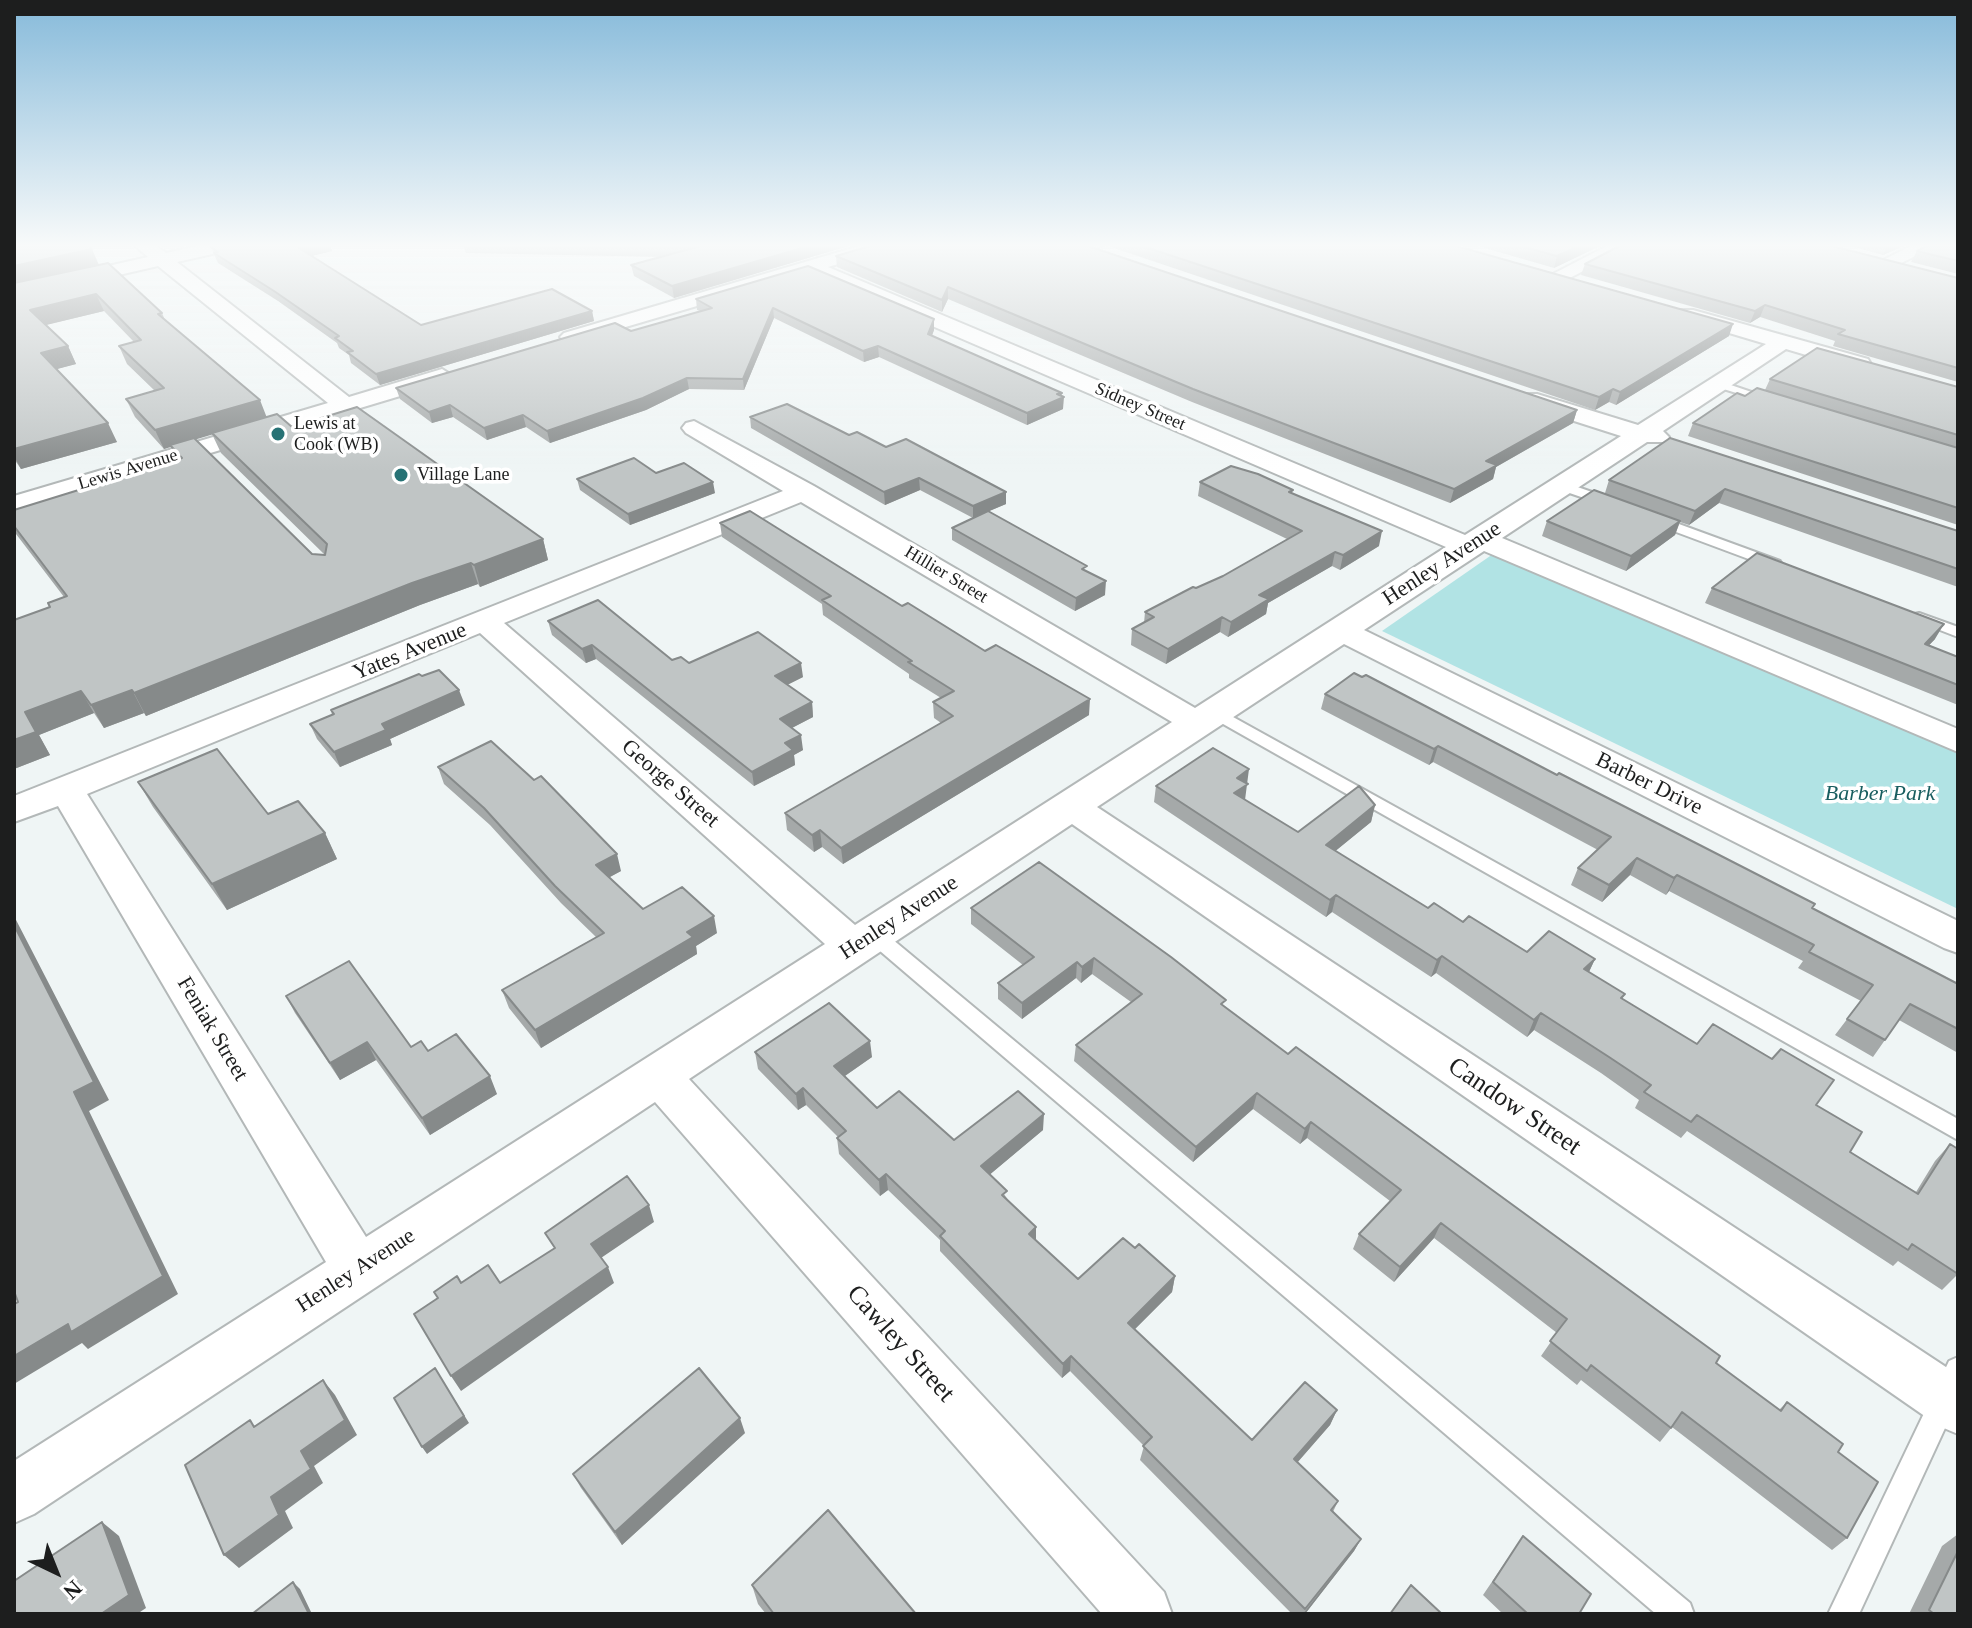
<!DOCTYPE html>
<style>
body{margin:0}
#map{position:relative;width:1972px;height:1628px;overflow:hidden;background:#eff5f5;font-family:"Times New Roman",serif}
canvas{display:block}
.frame{position:absolute;inset:0;border:16px solid #1d1e1e;pointer-events:none}
.north{position:absolute;left:16px;top:1532px;width:80px;height:80px;-webkit-text-stroke:6px #fff;paint-order:stroke;rotate:137deg;font-size:22px;font-weight:700;line-height:32px;text-align:center;color:#1d1e1e}
.north::after{content:'';display:block;margin:auto;width:28px;height:36px;background:#1d1e1e;clip-path:polygon(50% 0,100% 100%,50% 72%,0 100%)}
</style>
<div id="map">
<canvas width="1972" height="1628"></canvas>
<div class="frame"></div>
<div class="north">N</div>
</div>
<script>
const c = document.querySelector('canvas').getContext('2d');
c.lineJoin = 'round';
function fill(path, color) {
  c.fillStyle = color;
  c.fill(path, 'evenodd');
}
function poly(rows) {
  const path = new Path2D();
  for (const r of rows) {
    path.moveTo(r[0], r[1]);
    for (let i = 2; i < r.length; i += 2) path.lineTo(r[i], r[i + 1]);
  }
  return path;
}
function stroke(path, color, width, dash) {
  c.strokeStyle = color;
  c.lineWidth = width;
  c.lineCap = dash ? 'butt' : 'round';
  c.setLineDash(dash || []);
  c.stroke(path);
}
function label(font, color, halo, rows, align = 'center') {
  c.font = font + ' "Times New Roman",serif';
  c.lineWidth = 7;
  c.setLineDash([]);
  c.textBaseline = 'middle';
  c.strokeStyle = halo;
  c.fillStyle = color;
  for (const [text, x, y, turn = 0] of rows) {
    c.save();
    c.translate(x, y);
    c.rotate((+turn || 0) * Math.PI / 180);
    c.textAlign = isNaN(turn) ? turn : align;
    if (halo) c.strokeText(text, 0, 0);
    c.fillText(text, 0, 0);
    c.restore();
  }
}
const green = poly([
 [1493,554,1958,750,1958,909,1382,631]
]);
const service = poly([
 [1093,244,1106,244,1086,251,1086,247,1093,244],
 [1714,382,1722,382,1775,400,1765,402,1714,386,1714,382],
 [1563,482,1615,500,1617,503,1610,507,1558,489,1558,483,1563,482],
 [1657,516,1780,561,1782,564,1775,568,1770,567,1652,523,1652,517,1657,516],
 [1919,613,1958,627,1958,637,1914,620,1914,614,1919,613],
 [1215,707,1958,1119,1958,1140,1209,716,1207,712,1215,707],
 [873,927,880,929,1690,1603,1694,1614,1656,1614,866,939,863,934,866,929,873,927],
 [1958,1357,1958,1400,1859,1614,1828,1614,1949,1361,1958,1357]
]);
const minor = poly([
 [133,244,154,244,166,253,207,244,242,244,239,248,177,262,349,397,442,369,453,376,450,381,14,512,14,496,328,403,158,266,14,299,14,287,148,257,133,244],
 [866,244,895,244,892,248,828,267,1465,535,1621,436,1521,404,1517,399,1521,394,1537,394,1638,425,1766,344,1679,318,1676,314,1679,310,1693,310,1868,359,1871,364,1868,369,1860,371,1786,349,1663,431,1669,437,1666,442,1647,442,1502,538,1958,729,1958,752,1484,551,1364,630,1958,921,1958,953,1944,948,1344,644,1097,807,1958,1375,1958,1434,1939,1426,1072,824,689,1079,1164,1592,1172,1614,1102,1614,655,1102,34,1514,14,1523,14,1461,326,1262,58,806,14,822,14,796,783,491,686,433,682,428,686,423,694,421,814,486,1195,708,1446,547,809,273,578,341,564,341,560,337,564,333,866,244],
 [801,502,1172,722,855,925,504,623,801,502],
 [480,633,825,944,366,1237,87,794,480,633],
 [1611,244,1635,244,1564,281,1550,281,1547,277,1611,244],
 [1915,244,1940,244,1893,267,1879,267,1877,263,1915,244]
]);
const wall = poly([
 [14,244,99,265,162,313,165,320,266,417,292,427,543,539,548,560,480,587,478,584,420,605,146,716,144,713,104,728,94,713,39,735,50,755,14,769,14,620,50,607,64,597,16,534,14,530,14,510,177,459,171,446,164,449,135,417,126,399,155,391,127,364,119,346,134,342,104,311,45,325,68,346,76,364,56,369,117,442,21,469,14,459],
 [212,434,221,453,325,555,312,554,195,439],
 [463,244,855,244,674,298,634,276,631,265,662,257,466,253],
 [1102,244,1449,244,1729,336,1616,405,1609,402,1595,410],
 [1471,244,1604,244,1554,268],
 [1843,244,1908,244,1883,255],
 [1958,244,1958,274,1911,262,1917,251],
 [330,245,332,251,312,256,421,325,592,311,594,321,380,385,351,363,349,355,339,348,337,343,278,301,218,263,211,247],
 [836,256,1577,410,1573,423,1496,467,1493,479,1450,503,1192,402,948,299,942,312,837,267],
 [1585,264,1958,278,1958,382,1833,346,1835,341,1760,317,1750,323,1581,275],
 [696,299,934,319,934,330,932,336,1061,396,1063,409,1027,425,879,357,864,362,774,318,744,390,689,389,646,410,550,443,526,427,487,440,453,417,432,423,400,399,396,388,631,331,700,311,697,310],
 [1770,379,1958,387,1958,525,1688,436,1693,423,1745,396,1765,390],
 [750,417,849,435,886,447,1006,504,989,511,1087,572,1105,595,1075,611,952,540,952,528,973,518,920,490,885,505,751,428],
 [1670,438,1958,531,1958,587,1719,503,1689,525,1680,522,1675,535,1626,571,1542,536,1547,521,1605,493,1609,480],
 [656,473,715,493,630,525,580,490,577,479],
 [1200,482,1293,490,1292,493,1379,546,1340,570,1332,566,1268,603,1266,614,1228,637,1220,632,1166,664,1131,645,1132,629,1144,623,1145,612,1223,576,1287,539,1198,496],
 [720,523,902,606,1089,715,843,864,822,847,814,852,787,830,785,813,941,723,934,718,933,702,941,698,909,678,909,674,823,615,822,604,722,537],
 [1712,588,1935,639,1929,645,1958,657,1958,705,1705,603],
 [548,621,672,660,689,663,803,677,787,685,812,702,813,717,792,728,803,750,794,755,795,765,754,786,596,659,586,663,552,635],
 [1325,694,1812,908,1958,984,1958,1053,1899,1020,1873,1057,1835,1035,1861,1001,1798,968,1803,961,1669,891,1666,895,1630,875,1602,902,1571,885,1578,868,1598,850,1433,762,1429,765,1321,709],
 [465,705,390,739,392,745,340,767,317,739,310,724,332,715,331,710],
 [438,767,621,871,609,877,643,909,717,933,696,946,697,954,541,1048,509,1008,502,990,596,937,561,903,490,825,444,784],
 [138,782,268,814,325,833,337,859,227,910,153,807],
 [1156,786,1245,800,1298,832,1375,805,1371,822,1335,851,1428,908,1463,922,1527,952,1595,959,1589,972,1625,994,1622,999,1697,1044,1816,1105,1850,1152,1916,1192,1935,1161,1950,1144,1958,1274,1942,1290,1898,1261,1893,1266,1687,1131,1681,1138,1635,1108,1639,1100,1601,1073,1534,1030,1527,1037,1436,973,1431,977,1332,912,1326,917,1154,802],
 [971,908,1224,1006,1288,1054,1779,1410,1787,1402,1838,1452,1847,1538,1832,1550,1672,1427,1660,1442,1581,1380,1577,1385,1541,1356,1557,1333,1434,1238,1394,1282,1353,1249,1359,1234,1390,1201,1307,1138,1300,1144,1253,1109,1193,1162,1074,1061,1076,1045,1131,1002,1092,974,1081,983,1076,978,1022,1019,998,999,998,983,1023,965,971,924],
 [286,996,411,1047,428,1051,497,1094,430,1135,376,1060,340,1080,295,1013],
 [755,1052,872,1057,845,1076,877,1108,954,1140,1043,1130,990,1174,1036,1240,1078,1279,1135,1248,1175,1276,1172,1292,1134,1330,1252,1440,1337,1410,1330,1425,1297,1463,1338,1501,1333,1512,1361,1539,1354,1551,1305,1614,1292,1614,1140,1460,1144,1446,1070,1371,1062,1378,940,1251,940,1240,888,1190,880,1196,839,1154,837,1138,838,1137,806,1105,798,1110,758,1069],
 [745,1433,622,1545,581,1488,573,1474],
 [1958,1534,1958,1614,1909,1614,1942,1546],
 [1523,1536,1579,1614,1503,1614,1483,1595],
 [752,1585,916,1614,766,1614,758,1604]
]);
const shadedWall = poly([
 [317,244,332,244,330,245,332,251,303,258,299,248],
 [816,244,855,244,674,298,672,286],
 [1583,244,1604,244,1554,268,1557,256],
 [1888,244,1908,244,1883,255],
 [92,249,99,265,14,284,14,266],
 [948,287,948,299,942,312,942,300],
 [96,294,104,311,38,327,30,310],
 [1765,305,1760,317,1750,323,1755,311],
 [773,308,774,318,744,390,743,379],
 [592,311,594,321,380,385,376,374],
 [934,319,934,330,928,345,928,334],
 [1733,324,1729,336,1616,405,1620,392],
 [68,346,76,364,50,371,41,353],
 [878,346,879,357,864,362,863,351],
 [687,378,689,389,646,410,550,443,547,431],
 [1613,389,1609,402,1595,410,1599,397],
 [1062,393,1061,398,1064,397,1063,409,1027,425,1027,413],
 [260,400,267,418,164,449,155,430],
 [450,405,453,417,432,423,429,412],
 [1577,410,1573,423,1496,467,1493,479,1450,503,1454,489,1486,461],
 [523,415,526,427,487,440,484,428],
 [108,423,117,442,21,469,14,456,14,449],
 [919,478,920,490,885,505,884,492],
 [713,482,715,493,630,525,628,514],
 [1725,489,1719,503,1689,525,1695,511],
 [1006,492,1006,504,973,518,973,506],
 [1680,521,1675,535,1626,571,1631,556],
 [1382,531,1379,546,1340,570,1343,555],
 [543,539,548,560,480,587,474,565],
 [1335,552,1332,566,1268,603,1266,614,1228,637,1231,622,1259,595],
 [471,563,478,584,420,605,146,716,134,693,412,583],
 [1106,581,1105,595,1075,611,1076,598],
 [1222,617,1220,632,1166,664,1168,649],
 [1944,624,1935,639,1916,659,1925,644],
 [592,645,596,659,586,663,582,649],
 [801,663,803,677,777,690,775,676],
 [132,690,144,713,104,728,91,705],
 [459,690,465,705,390,739,392,745,340,767,334,752,382,724],
 [81,691,94,713,39,735,50,755,14,769,14,740,25,712],
 [1090,699,1089,715,843,864,841,848],
 [812,702,813,717,782,733,780,719],
 [801,735,803,750,794,755,795,765,754,786,752,772,785,743],
 [1438,746,1433,762,1429,765,1434,749],
 [1249,769,1245,800,1231,810,1237,778],
 [1375,805,1371,822,1322,862,1326,845],
 [820,830,822,847,814,852,812,835],
 [325,833,337,859,227,910,212,884],
 [617,854,621,871,601,882,596,865],
 [1637,858,1630,875,1602,902,1609,885],
 [1677,875,1669,891,1666,895,1674,878],
 [1336,895,1332,912,1326,917,1330,900],
 [14,916,109,1100,89,1111,178,1294,88,1349,82,1343,14,1384,14,1356,74,1092,14,925],
 [714,916,717,933,696,946,697,954,541,1048,535,1030,687,932],
 [1442,956,1436,973,1431,977,1437,960],
 [1094,958,1092,974,1081,983,1082,967],
 [1595,959,1587,976,1584,969],
 [1077,962,1076,978,1022,1019,1022,1003],
 [1541,1013,1534,1030,1527,1037,1534,1020],
 [870,1041,872,1057,836,1082,834,1066],
 [367,1042,376,1060,340,1080,330,1063],
 [490,1076,497,1094,430,1135,422,1118],
 [803,1088,806,1105,798,1110,796,1094],
 [1257,1093,1253,1109,1193,1162,1196,1147],
 [1044,1114,1043,1130,981,1182,981,1166],
 [1311,1122,1307,1138,1300,1144,1305,1129],
 [886,1174,888,1190,880,1196,879,1180],
 [649,1205,654,1222,598,1260,591,1244],
 [1441,1223,1434,1238,1394,1282,1400,1267],
 [1036,1227,1036,1243,1029,1234],
 [608,1267,614,1283,461,1391,451,1376],
 [1175,1276,1172,1292,1126,1338,1128,1323],
 [1071,1356,1070,1371,1062,1378,1063,1364],
 [435,1368,469,1423,427,1454,422,1447],
 [323,1380,335,1395,357,1435,314,1466,323,1483,285,1511,293,1528,239,1568,224,1555,301,1451],
 [1337,1410,1330,1425,1288,1473,1294,1459],
 [740,1418,745,1433,622,1545,615,1532],
 [102,1522,119,1536,146,1608,137,1614,101,1614],
 [1361,1539,1354,1551,1305,1614,1303,1614],
 [293,1582,300,1589,312,1614,309,1614]
]);
const building = poly([
 [14,244,87,244,92,249,14,266,14,244],
 [222,244,317,244,299,248,421,325,552,289,592,311,376,374,347,352,353,351,335,338,339,336,274,291,214,253,218,252,211,247,222,244],
 [591,244,816,244,672,286,631,265,701,246,591,244],
 [877,244,1082,244,1577,410,1486,461,1497,465,1454,489,1193,389,948,287,942,300,836,256,877,244],
 [1136,244,1449,244,1733,324,1620,392,1613,389,1599,397,1136,244],
 [1513,244,1583,244,1557,256,1513,244],
 [1623,244,1824,244,1958,278,1958,368,1838,334,1845,330,1765,305,1755,311,1585,264,1623,244],
 [1930,244,1958,244,1958,261,1917,251,1930,244],
 [108,263,162,313,158,314,260,400,155,430,126,399,164,388,119,346,141,340,96,294,30,310,68,346,41,353,108,423,14,449,14,283,108,263],
 [808,266,934,319,928,334,1062,393,1057,394,1064,397,1027,413,878,346,863,351,773,308,743,379,687,378,643,398,547,431,523,415,484,428,450,405,429,412,396,388,615,323,631,331,712,308,696,299,808,266],
 [1817,348,1958,387,1958,435,1770,379,1817,348],
 [1757,388,1958,448,1958,508,1693,423,1737,393,1745,396,1757,388],
 [787,404,849,435,857,432,886,447,906,439,1006,492,973,506,919,478,884,492,750,417,787,404],
 [357,407,543,539,474,565,471,563,412,583,134,693,132,690,91,705,81,691,25,712,36,732,14,740,14,620,50,607,48,603,67,596,14,526,14,510,182,458,170,445,194,438,312,554,325,555,327,544,212,433,277,414,292,427,357,407],
 [1670,438,1958,531,1958,569,1725,489,1695,511,1609,480,1670,438],
 [634,458,656,473,684,463,713,482,628,514,577,479,634,458],
 [1231,466,1258,474,1293,490,1289,492,1382,531,1343,555,1335,552,1259,595,1269,599,1231,622,1222,617,1168,649,1132,629,1154,617,1145,612,1193,587,1196,588,1223,576,1302,531,1200,482,1231,466],
 [1594,490,1680,521,1631,556,1547,521,1594,490],
 [750,511,902,606,908,603,985,651,996,645,1090,699,841,848,820,830,812,835,785,813,953,716,933,702,954,691,908,662,912,661,822,600,831,596,720,523,750,511],
 [988,511,1087,566,1082,569,1106,581,1076,598,952,528,988,511],
 [1757,553,1944,624,1925,644,1958,657,1958,685,1712,588,1757,553],
 [598,600,672,660,681,657,689,663,758,632,801,663,775,676,812,702,780,719,801,735,785,743,793,750,752,772,592,645,582,649,548,621,598,600],
 [439,670,459,690,382,724,386,730,334,752,310,724,334,714,331,710,419,674,422,676,439,670],
 [1354,673,1362,677,1366,675,1557,775,1559,773,1815,904,1812,908,1958,984,1958,1029,1910,1004,1885,1040,1847,1019,1873,985,1809,952,1814,945,1677,875,1674,878,1637,858,1609,885,1578,868,1611,837,1438,746,1434,749,1325,694,1354,673],
 [491,741,534,780,541,776,617,854,596,865,643,909,682,887,714,916,687,932,693,937,535,1030,502,990,604,933,555,886,484,808,438,767,491,741],
 [1213,748,1249,769,1237,778,1248,784,1234,793,1298,832,1359,786,1375,805,1326,845,1428,908,1434,903,1463,922,1469,916,1527,952,1549,931,1595,959,1584,969,1625,994,1621,998,1697,1044,1713,1024,1772,1059,1781,1049,1834,1080,1816,1105,1862,1132,1850,1152,1918,1194,1950,1144,1958,1149,1958,1274,1912,1244,1908,1250,1697,1115,1691,1122,1644,1092,1651,1085,1609,1057,1541,1013,1534,1020,1442,956,1437,960,1336,895,1330,900,1156,786,1213,748],
 [217,749,268,814,298,801,325,833,212,884,138,782,217,749],
 [1039,862,1171,957,1226,1000,1221,1004,1288,1054,1296,1047,1720,1356,1716,1363,1781,1411,1787,1402,1843,1444,1838,1452,1878,1482,1847,1538,1682,1412,1671,1428,1591,1365,1587,1371,1550,1341,1567,1319,1441,1223,1400,1267,1359,1234,1401,1190,1311,1122,1305,1129,1257,1093,1196,1147,1076,1045,1142,994,1094,958,1082,967,1077,962,1022,1003,998,983,1034,957,971,908,1039,862],
 [14,925,94,1082,74,1092,163,1276,71,1332,68,1324,14,1356,14,1304,18,1302,14,1291,14,925],
 [349,961,411,1047,421,1041,428,1051,456,1034,490,1076,422,1118,367,1042,330,1063,286,996,349,961],
 [829,1003,870,1041,834,1066,877,1108,899,1091,954,1140,1018,1091,1044,1114,981,1166,1007,1191,1002,1195,1036,1227,1029,1234,1078,1279,1123,1238,1135,1248,1139,1244,1175,1276,1128,1323,1252,1440,1305,1382,1337,1410,1294,1459,1338,1501,1331,1510,1361,1539,1305,1609,1143,1446,1152,1437,1071,1356,1063,1364,940,1236,945,1231,886,1174,879,1180,837,1138,846,1131,803,1088,796,1094,755,1052,829,1003],
 [627,1176,649,1205,591,1244,608,1267,451,1376,414,1314,438,1298,434,1292,457,1276,461,1283,488,1265,500,1283,555,1248,545,1233,627,1176],
 [435,1368,464,1416,422,1447,394,1398,435,1368],
 [699,1368,740,1418,615,1532,573,1474,699,1368],
 [323,1380,345,1420,301,1451,311,1469,271,1497,279,1515,224,1555,185,1465,250,1420,254,1427,323,1380],
 [828,1510,916,1614,774,1614,752,1585,828,1510],
 [102,1522,129,1595,101,1614,14,1614,14,1581,102,1522],
 [1523,1536,1591,1594,1579,1614,1528,1614,1493,1582,1523,1536],
 [1958,1551,1958,1614,1934,1614,1929,1610,1958,1551],
 [293,1582,309,1614,252,1614,293,1582],
 [1411,1585,1442,1614,1390,1614,1411,1585]
]);
const markers = [
 [278,434,8,"#277275"],
 [401,475,8,"#277275"]
];
const farStreetnames = [
 ["Sidney Street",1140,407,23],
 ["Lewis Avenue",128,470,-17],
 ["Hillier Street",946,575,31]
];
const farPoinames = [
 ["Lewis at",294,424],
 ["Cook (WB)",294,445],
 ["Village Lane",417,475]
];
const streetNames = [
 ["Henley Avenue",1442,564,-33],
 ["Yates Avenue",410,652,-22],
 ["George Street",670,784,41],
 ["Barber Drive",1649,784,26],
 ["Henley Avenue",899,918,-33],
 ["Feniak Street",212,1029,59],
 ["Henley Avenue",356,1271,-33]
];
const parkNames = [
 ["Barber Park",1880,794]
];
const nearStreetnames = [
 ["Candow Street",1514,1107,34],
 ["Cawley Street",900,1344,48]
];
fill(green, '#b1e3e4');
stroke(service, '#b3b8b8', 4);
stroke(minor, '#b3b8b8', 4);
fill(service, '#fff');
fill(minor, '#fff');
fill(wall, '#a5a9a9');
fill(shadedWall, '#868a8a');
fill(building, '#c0c5c5');
stroke(building, '#868a8a', 2);
const sky = c.createLinearGradient(0, 0, 0, 472);
sky.addColorStop(0, '#86bada');
sky.addColorStop(0.52, '#f8fafa');
sky.addColorStop(1, '#f8fafa00');
c.fillStyle = sky;
c.fillRect(0, 0, 1972, 472);
for (const [x, y, r, color] of markers) {
  const dot = new Path2D();
  dot.arc(x, y, r, 0, 2 * Math.PI);
  c.fillStyle = color;
  c.fill(dot);
  stroke(dot, '#fff', 3);
}
label('18px', '#1d1e1e', '#fff', farStreetnames);
label('18px', '#1d1e1e', '#fff', farPoinames, 'left');
label('22px', '#1d1e1e', '#fff', streetNames);
label('italic 22px', '#195e60', '#fff', parkNames);
label('26px', '#1d1e1e', '#fff', nearStreetnames);
</script>
